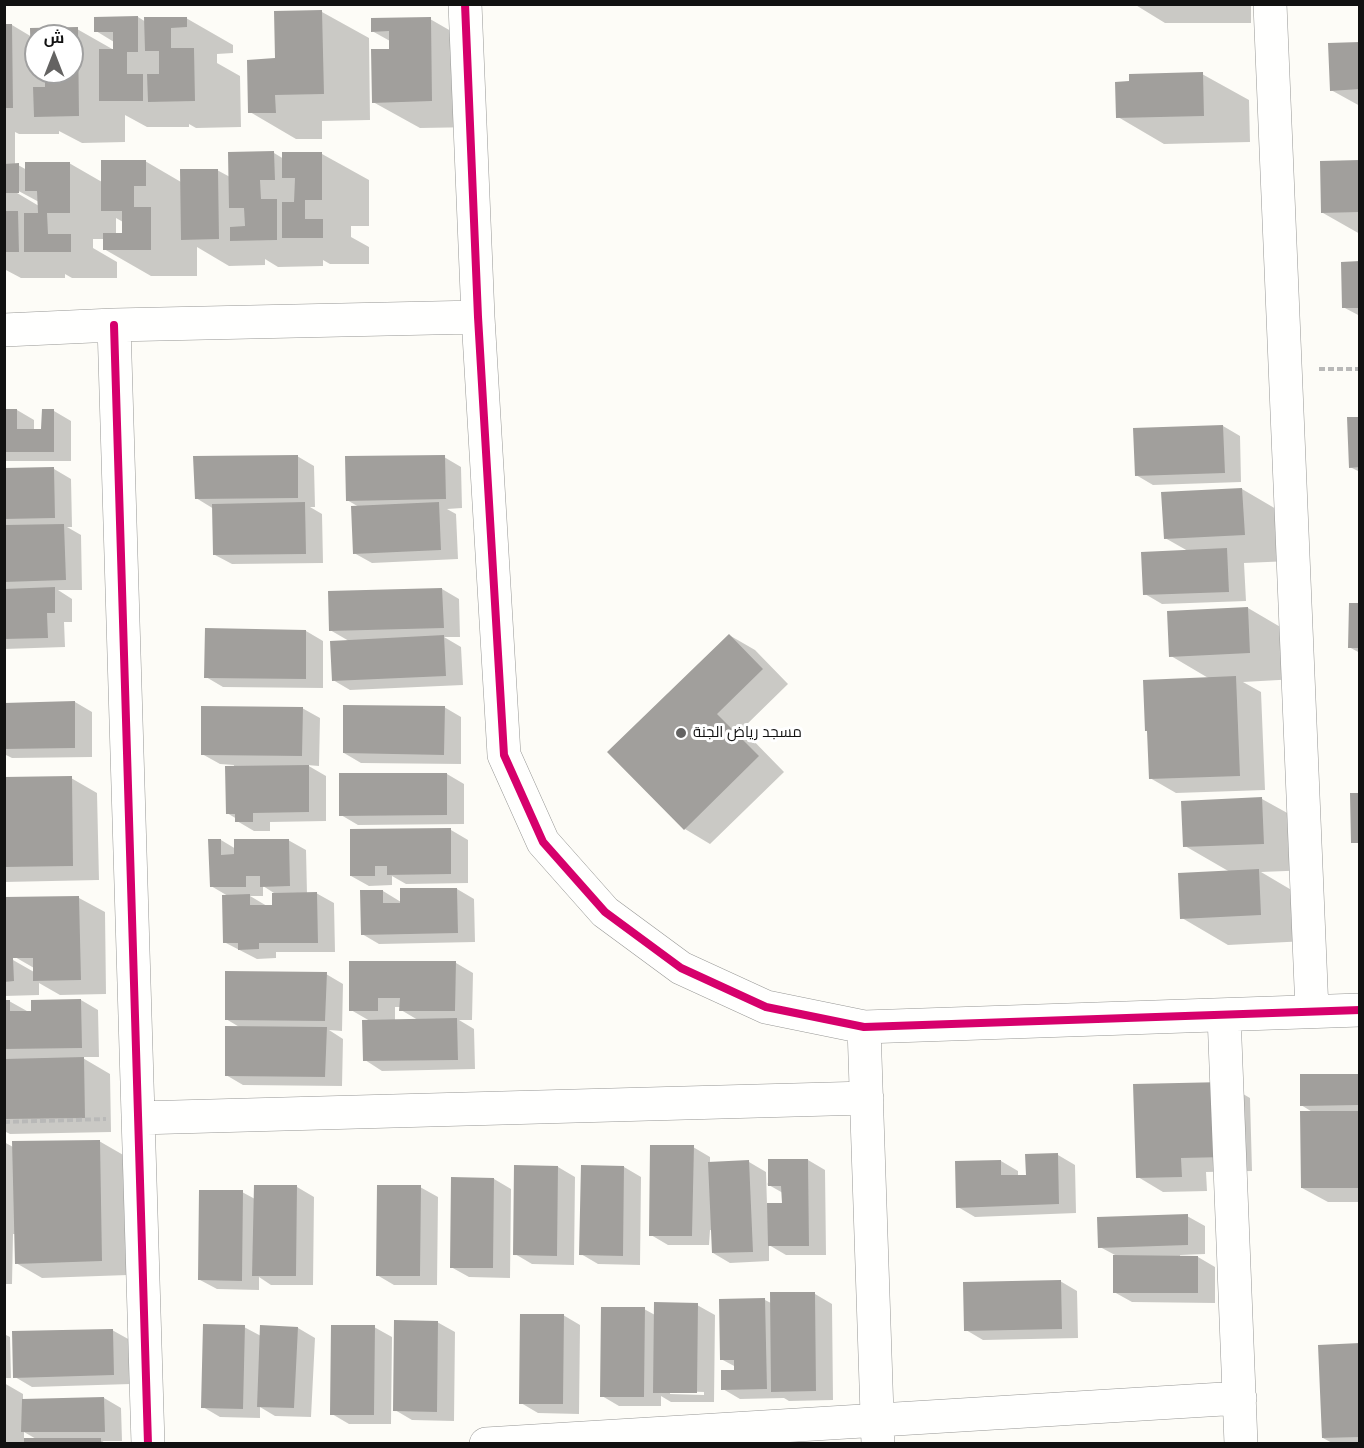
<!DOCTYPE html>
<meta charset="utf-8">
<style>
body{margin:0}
#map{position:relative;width:1364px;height:1448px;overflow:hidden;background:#fdfcf7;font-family:"Times New Roman",Cairo,serif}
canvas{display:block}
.frame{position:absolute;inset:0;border:6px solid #111;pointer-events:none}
.north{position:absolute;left:24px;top:24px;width:60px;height:60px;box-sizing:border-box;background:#fff;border:2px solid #a0a0a0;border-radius:50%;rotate:0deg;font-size:16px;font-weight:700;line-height:24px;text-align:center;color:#111}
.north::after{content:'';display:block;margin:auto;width:21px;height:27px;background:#646362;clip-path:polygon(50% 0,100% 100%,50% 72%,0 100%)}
</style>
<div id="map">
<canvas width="1364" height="1448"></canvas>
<div class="frame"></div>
<div class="north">ش</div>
</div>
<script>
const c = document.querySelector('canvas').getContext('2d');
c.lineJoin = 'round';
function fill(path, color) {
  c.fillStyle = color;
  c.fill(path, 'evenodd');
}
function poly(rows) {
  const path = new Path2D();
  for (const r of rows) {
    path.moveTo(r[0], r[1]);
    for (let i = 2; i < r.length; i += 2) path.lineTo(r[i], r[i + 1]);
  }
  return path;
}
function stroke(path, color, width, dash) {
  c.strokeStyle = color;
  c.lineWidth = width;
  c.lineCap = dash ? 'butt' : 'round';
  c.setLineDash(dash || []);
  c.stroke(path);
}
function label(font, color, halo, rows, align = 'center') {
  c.font = font + ' "Times New Roman",Cairo,serif';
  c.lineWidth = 6;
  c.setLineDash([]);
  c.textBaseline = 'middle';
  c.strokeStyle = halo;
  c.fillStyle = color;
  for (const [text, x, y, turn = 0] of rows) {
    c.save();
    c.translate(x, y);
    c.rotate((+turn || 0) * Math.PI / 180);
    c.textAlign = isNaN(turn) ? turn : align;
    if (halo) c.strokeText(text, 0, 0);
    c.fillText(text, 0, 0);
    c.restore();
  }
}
const shadow = poly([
 [1134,4,1251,4,1251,23,1165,23],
 [322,12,369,38,370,120,322,121,322,139,296,139,250,112,277,60],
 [138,17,146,22,186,18,233,45,233,53,217,54,217,63,240,76,241,127,196,128,189,124,189,127,147,127,125,115,125,142,82,143,59,131,59,134,19,134,15,132,15,165,18,165,27,170,69,163,102,182,145,161,181,182,217,170,230,177,274,153,284,159,322,154,369,180,369,226,351,226,351,237,369,247,369,264,330,264,323,260,323,266,278,267,265,259,265,265,229,266,197,247,197,276,151,276,104,249,104,239,93,239,93,248,117,262,117,278,72,278,65,274,65,278,21,278,4,269,4,25,12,25,32,37,77,29,114,50,114,42,96,31],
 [36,36,72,36,72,72,36,72],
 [13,188,39,202,39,206,12,190],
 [116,218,123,222,124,234,116,234],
 [430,19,477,46,478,127,420,128,373,102,391,50,390,41,372,31],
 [1360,44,1360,106,1331,90],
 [1202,74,1249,100,1250,142,1164,144,1118,117],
 [1360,161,1360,234,1323,213],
 [1360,263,1360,316,1343,307],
 [4,410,17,410,34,420,34,431,43,431,54,411,71,421,71,461,4,461],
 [1360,418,1360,472,1350,467],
 [1223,426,1240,436,1241,482,1153,485,1136,475],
 [297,456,314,466,315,507,310,507,322,514,323,563,232,564,215,555,214,509,196,498],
 [444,457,461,467,462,508,447,509,456,514,458,559,372,563,354,553,359,507,347,500],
 [4,469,54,469,71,479,72,527,67,527,81,535,82,590,58,590,72,599,72,622,64,622,65,647,4,649],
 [1242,489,1288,516,1291,561,1244,563,1246,601,1162,604,1145,594,1188,551,1165,538],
 [442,589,459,599,460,637,444,637,461,647,463,685,350,690,333,680,349,641,330,630,329,592],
 [1360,604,1360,653,1349,647],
 [1248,608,1294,635,1297,679,1243,682,1261,692,1265,790,1176,793,1150,778,1210,679,1171,656],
 [306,631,323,641,323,688,223,687,206,677],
 [729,635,755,650,788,684,742,729,784,772,710,844,685,829],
 [75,702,92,712,92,757,12,758,4,754,4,704],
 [444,707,461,717,461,764,361,763,344,753],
 [302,708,320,718,319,766,307,765,326,776,326,821,270,822,270,831,254,831,237,821,237,819,227,813,234,765,220,764,202,754],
 [447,774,464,784,464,824,358,825,341,815],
 [71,778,97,793,99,880,4,882,4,779],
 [1262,799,1309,825,1311,870,1261,872,1305,898,1307,941,1228,945,1182,918,1230,872,1185,846],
 [451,830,468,840,468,883,406,884,392,876,392,885,369,886,351,876],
 [221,840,236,849,288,840,306,850,307,894,316,893,334,903,335,952,276,952,276,958,257,959,224,942,228,896,211,886],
 [263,886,274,893,274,907,267,906,250,896,263,896],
 [457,889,474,899,475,942,379,944,362,934,383,891,401,902],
 [79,898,105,912,106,994,60,995,39,983,39,995,4,996,4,899],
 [8,953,34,968,34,972,6,956],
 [456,963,473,973,472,1020,459,1020,474,1029,475,1069,382,1071,365,1060,370,1021,351,1010],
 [395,1007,401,1007,401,1010,418,1020,395,1020],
 [326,974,343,984,342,1031,329,1030,343,1039,342,1086,243,1085,226,1075,241,1028,226,1019],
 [81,1000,98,1010,99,1057,81,1057,110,1074,111,1132,10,1134,4,1131,4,1002,9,1001,27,1011,27,1013],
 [1360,1075,1360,1202,1328,1202,1302,1188,1314,1113,1301,1105],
 [1224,1083,1250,1098,1252,1171,1206,1172,1207,1191,1163,1192,1138,1177],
 [99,1141,125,1156,128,1275,42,1278,16,1263,16,1234,13,1234,12,1284,4,1284,4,1142,13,1147],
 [693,1147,710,1157,710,1164,749,1162,766,1172,767,1205,783,1204,783,1193,767,1184,808,1160,825,1170,826,1255,786,1255,769,1245,769,1261,730,1263,713,1253,712,1230,710,1230,709,1245,668,1245,651,1235],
 [1058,1155,1075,1165,1076,1213,975,1217,958,1207,1001,1161,1018,1171,1018,1176,1027,1176],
 [558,1167,575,1177,574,1265,532,1264,515,1254],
 [624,1167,641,1177,640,1265,598,1264,581,1254],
 [494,1179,511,1189,510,1278,469,1277,451,1267],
 [297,1187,314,1197,313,1285,271,1285,259,1277,259,1290,217,1289,200,1280,242,1192,255,1199],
 [420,1187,438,1197,437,1285,394,1285,377,1275],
 [1187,1216,1205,1226,1205,1254,1180,1255,1180,1257,1198,1257,1215,1267,1215,1303,1132,1302,1114,1292,1115,1255,1100,1247],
 [1060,1281,1077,1291,1078,1338,983,1340,966,1330],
 [815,1294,832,1304,833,1400,789,1401,784,1398,740,1399,723,1389,736,1371,736,1367,721,1359,720,1300,765,1300,771,1303],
 [697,1305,715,1315,714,1402,671,1402,661,1396,661,1406,619,1406,602,1396,644,1309,655,1315],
 [670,1391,704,1392,704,1395,670,1394],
 [563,1315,580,1325,579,1414,538,1413,521,1403],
 [437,1322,455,1332,454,1421,412,1420,395,1410],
 [244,1327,261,1336,298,1328,315,1338,311,1417,275,1416,260,1407,260,1418,220,1417,203,1407],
 [374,1327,392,1337,391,1424,349,1424,332,1414],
 [112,1330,130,1340,131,1384,32,1387,15,1377],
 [4,1334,10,1337,11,1378,4,1378],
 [1360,1344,1360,1444,1334,1444,1323,1438],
 [4,1383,23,1394,23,1401,104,1398,121,1408,122,1441,102,1441,107,1444,4,1444],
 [24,1432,38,1440,24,1440]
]);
const building = poly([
 [322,10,324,94,275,95,276,113,248,113,247,60,275,58,274,11],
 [138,16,138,52,127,52,127,74,143,74,143,101,99,101,99,49,113,49,113,32,94,32,94,17],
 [144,17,187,17,187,27,171,28,171,48,194,48,195,101,148,102,147,74,159,74,159,51,145,51],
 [431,17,432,101,372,103,371,49,389,49,389,31,371,32,371,18],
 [4,24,12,24,13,108,4,108],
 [78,27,79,116,34,117,33,87,45,87,45,72,72,72,72,36,36,36,36,71,31,71,30,28],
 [1360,42,1360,89,1330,91,1328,43],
 [1203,72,1204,116,1116,118,1115,82,1129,81,1129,74],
 [274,151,275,180,260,180,261,199,277,199,277,240,230,241,230,227,245,226,244,208,229,208,228,152],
 [282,152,322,152,322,200,305,200,305,219,323,219,323,238,282,238,282,202,294,202,295,178,282,178],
 [101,160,146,160,146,186,134,186,134,207,151,207,151,250,103,250,103,233,122,233,122,211,101,211],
 [1360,160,1360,212,1321,213,1320,161],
 [25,162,70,162,70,213,47,213,48,234,71,234,71,252,24,252,24,213,38,213,37,191,25,191],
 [19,163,19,193,4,193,4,164],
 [180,169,218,169,219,239,181,240],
 [4,211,18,211,19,252,4,252],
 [1360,261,1360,308,1342,308,1341,262],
 [4,409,17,409,17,429,41,429,42,409,54,409,54,452,4,452],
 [1347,417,1360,417,1360,467,1349,468],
 [1223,425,1225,473,1135,476,1133,428],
 [298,455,298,498,195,499,193,456],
 [445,455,446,499,346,501,345,456],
 [54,467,55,518,4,519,4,468],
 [1242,488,1245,535,1164,539,1161,492],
 [305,502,306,554,213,555,212,504],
 [439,502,441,550,353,554,351,506],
 [64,524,66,580,4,582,4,525],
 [1227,548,1229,592,1143,595,1141,552],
 [55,587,55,613,47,613,48,638,4,639,4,589],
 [442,588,444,628,329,631,328,591],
 [1349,603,1360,603,1360,648,1348,648],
 [1248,607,1250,653,1169,657,1167,611],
 [205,628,306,630,306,679,204,678],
 [729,634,763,669,717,714,759,756,684,830,607,752],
 [444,635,446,676,332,681,330,641],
 [1236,676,1240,776,1149,779,1147,731,1145,731,1143,680],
 [75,701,75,748,4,749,4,703],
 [343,705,445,706,444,755,343,753],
 [201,706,303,707,302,756,201,755],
 [309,765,309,812,253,813,253,822,235,822,235,814,226,814,225,766],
 [339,773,447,773,447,815,339,816],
 [72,776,73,866,4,867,4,777],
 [1350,793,1360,793,1360,843,1351,843],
 [1262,797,1264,844,1183,847,1181,801],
 [451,828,451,874,387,875,387,866,375,866,375,876,350,876,350,829],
 [208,839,221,839,221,855,234,854,234,839,289,839,290,886,260,887,260,876,246,876,246,887,210,887],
 [1259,869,1261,915,1180,919,1178,873],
 [400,888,457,888,458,933,361,935,360,890,383,890,383,903,400,903],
 [317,892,318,943,259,943,259,949,238,950,238,943,223,943,222,895,250,894,250,905,272,905,272,893],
 [79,896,81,980,33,981,33,958,13,958,14,981,4,982,4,897],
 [349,961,456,961,455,1011,399,1011,400,998,378,998,378,1011,349,1011],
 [225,971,327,972,325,1021,225,1020],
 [81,999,82,1048,4,1049,4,1000,10,1000,10,1011,31,1011,31,1000],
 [457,1018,458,1060,363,1061,362,1020],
 [225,1026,327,1027,325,1077,225,1076],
 [84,1057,85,1118,4,1119,4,1059],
 [1300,1074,1360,1074,1360,1105,1300,1106],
 [1225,1082,1227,1157,1181,1158,1182,1177,1136,1178,1133,1084],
 [1300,1111,1360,1111,1360,1188,1301,1188],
 [100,1140,102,1261,15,1264,12,1141],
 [650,1145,694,1145,692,1236,649,1236],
 [1058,1153,1059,1204,956,1208,955,1161,1001,1160,1001,1175,1026,1175,1025,1154],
 [768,1159,808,1159,809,1246,768,1246,767,1203,782,1203,781,1186,768,1186],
 [749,1160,753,1252,712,1253,708,1162],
 [514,1165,558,1166,557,1256,513,1255],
 [581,1165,624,1166,623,1256,579,1255],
 [451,1177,494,1178,493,1268,450,1268],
 [254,1185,297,1185,296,1276,252,1276],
 [377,1185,421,1185,420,1276,376,1276],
 [199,1190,243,1190,242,1281,198,1280],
 [1188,1214,1188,1245,1098,1248,1097,1217],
 [1113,1255,1198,1256,1198,1293,1113,1293],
 [1061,1280,1062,1329,964,1331,963,1282],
 [770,1292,815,1292,816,1391,771,1392],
 [765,1298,767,1389,721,1390,721,1370,734,1370,734,1360,720,1360,719,1299],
 [654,1302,698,1303,697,1393,653,1393],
 [601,1307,645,1307,644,1397,600,1397],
 [520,1314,564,1314,563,1404,519,1404],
 [394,1320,438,1321,437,1412,393,1411],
 [203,1324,245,1325,243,1409,201,1408],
 [260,1325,298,1327,294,1408,257,1407],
 [331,1325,375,1325,374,1415,330,1415],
 [113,1329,114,1375,13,1378,12,1331],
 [1360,1343,1360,1437,1322,1438,1318,1345],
 [104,1397,105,1432,21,1432,22,1399],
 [24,1438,101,1438,101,1444,24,1444]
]);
const path = poly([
 [1319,369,1360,369],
 [4,1122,106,1119]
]);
const minor = poly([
 [465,4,478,317,504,755,543,842,605,912,681,968,766,1007,864,1027,1360,1010],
 [1270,4,1312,1011],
 [114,325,148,1444],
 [4,330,114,325,478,317],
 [1224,1015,1241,1444],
 [864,1027,878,1444],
 [138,1118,867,1098],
 [486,1444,1240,1398]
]);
const cycleway = poly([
 [465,4,478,317,504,755,543,842,605,912,681,968,766,1007,864,1027,1360,1010],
 [114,325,148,1444]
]);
const markers = [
 [681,733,6,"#646362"]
];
const poiNames = [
 ["مسجد رياض الجنة",693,733]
];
fill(shadow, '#0003');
fill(building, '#a19f9c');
stroke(minor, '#979795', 34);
stroke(path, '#b9b9b8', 4, [6, 3]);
stroke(minor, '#fffffe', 33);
stroke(cycleway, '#d6006c', 8);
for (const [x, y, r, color] of markers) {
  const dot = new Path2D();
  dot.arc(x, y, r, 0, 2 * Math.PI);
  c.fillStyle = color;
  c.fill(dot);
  stroke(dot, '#fff', 2);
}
label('15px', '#111', '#fff', poiNames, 'left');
</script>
